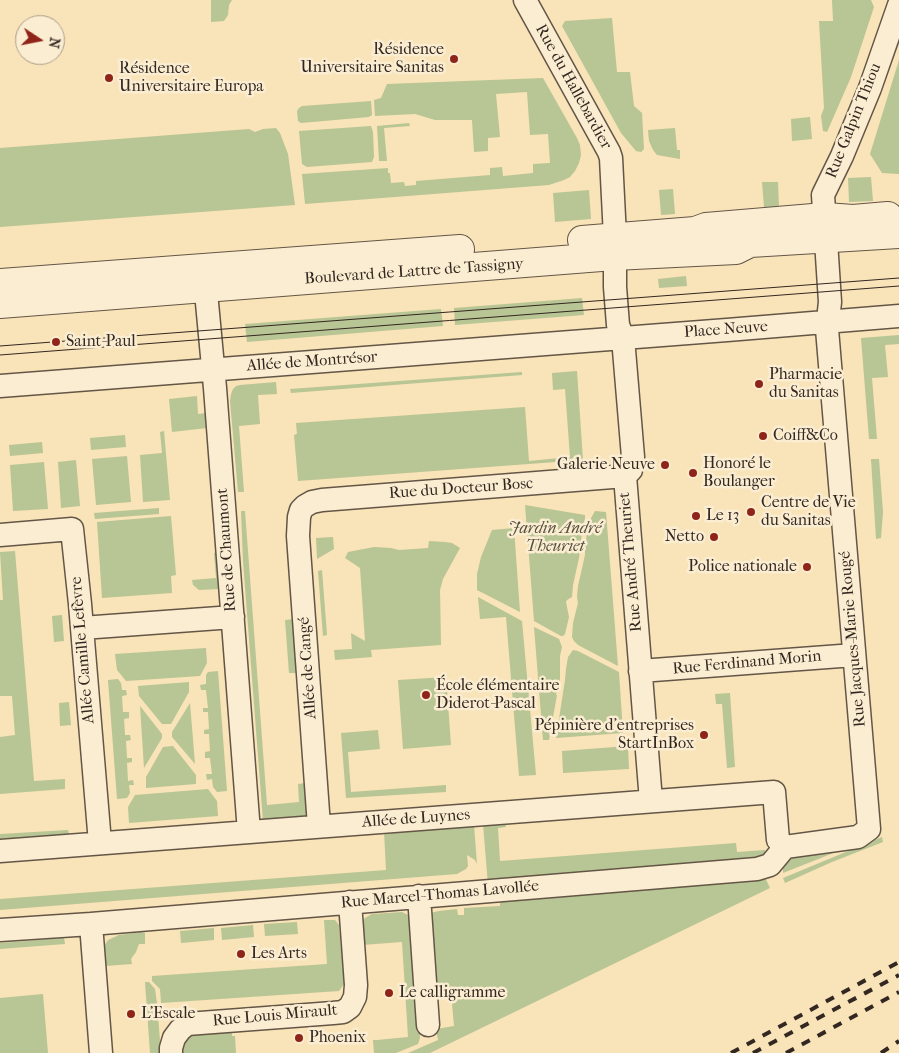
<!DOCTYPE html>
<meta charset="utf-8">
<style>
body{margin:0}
#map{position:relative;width:899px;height:1053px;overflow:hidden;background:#f9e3b8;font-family:"IM FELL French Canon",serif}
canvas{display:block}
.north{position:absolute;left:15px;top:15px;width:50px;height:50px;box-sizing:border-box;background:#fbedd1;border:1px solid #ab9e8b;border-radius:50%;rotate:101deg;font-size:14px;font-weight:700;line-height:20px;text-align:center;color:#332721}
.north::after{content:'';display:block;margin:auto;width:18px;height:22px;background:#8f2418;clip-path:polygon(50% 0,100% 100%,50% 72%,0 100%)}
</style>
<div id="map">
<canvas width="899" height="1053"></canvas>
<div class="north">N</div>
</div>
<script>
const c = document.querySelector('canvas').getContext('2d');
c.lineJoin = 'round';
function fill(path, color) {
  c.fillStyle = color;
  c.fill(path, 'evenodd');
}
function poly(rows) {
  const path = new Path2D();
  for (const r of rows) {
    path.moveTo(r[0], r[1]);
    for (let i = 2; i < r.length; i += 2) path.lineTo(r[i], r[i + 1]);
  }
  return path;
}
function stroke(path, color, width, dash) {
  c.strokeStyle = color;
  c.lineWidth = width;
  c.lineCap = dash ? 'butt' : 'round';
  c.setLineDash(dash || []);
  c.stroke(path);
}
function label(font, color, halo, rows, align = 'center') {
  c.font = font + ' "IM FELL French Canon",serif';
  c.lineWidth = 5;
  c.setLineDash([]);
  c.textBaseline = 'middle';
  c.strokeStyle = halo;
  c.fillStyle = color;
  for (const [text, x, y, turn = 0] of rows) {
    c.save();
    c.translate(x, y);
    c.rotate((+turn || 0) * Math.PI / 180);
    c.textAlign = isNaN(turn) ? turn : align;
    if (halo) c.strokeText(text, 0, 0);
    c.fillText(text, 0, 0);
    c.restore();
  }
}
const green = poly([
 [211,0,232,0,229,5,228,15,224,21,211,22],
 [832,0,871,0,874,7,851,77,827,132,823,131,821,116,824,108,819,21,833,21],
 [612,18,617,72,630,72,634,106,642,113,644,149,641,152,636,151,621,133,562,26,565,21],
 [899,60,899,174,882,173,870,154],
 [543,78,577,138,580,145,581,155,579,163,575,171,570,177,564,180,549,185,305,204,302,174,388,168,388,173,390,173,391,183,404,182,405,186,416,185,416,181,490,175,490,168,502,167,503,176,533,173,533,164,550,163,548,134,530,135,527,92,496,94,500,137,488,138,488,151,474,152,472,120,435,120,415,114,375,116,374,100,381,98,387,84],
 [371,101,372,115,369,117,301,123,298,121,297,111,299,108,302,106],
 [810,117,812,139,792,141,791,119],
 [409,123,410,126,384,128,387,161,379,161,377,126],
 [371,126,373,132,374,157,372,162,307,167,302,164,299,131],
 [276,128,280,133,288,154,295,205,0,227,0,148,249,129,255,132,263,129],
 [675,128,677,150,680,150,680,159,657,155,653,150,649,141,648,130],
 [871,177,873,201,849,202,848,178],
 [778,182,779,207,764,207,762,182],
 [673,189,675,214,661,215,659,190],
 [589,190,591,219,555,222,553,193],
 [686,276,687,286,659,288,658,279],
 [582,298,584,315,455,325,454,308],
 [441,309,443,326,247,342,245,324],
 [899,335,899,344,885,345,888,377,872,378,877,439,869,439,861,338],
 [577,371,583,460,298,481,294,435,297,434,296,423,525,407,529,461,570,457,565,389,553,390,552,373],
 [522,372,522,375,355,388,291,393,290,389],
 [276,382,277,394,258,395,260,424,239,426,244,492,238,492,230,401,231,394,233,389,236,386,240,385],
 [197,396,198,414,206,413,207,428,172,432,169,399],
 [164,431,170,500,143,502,140,455,162,453,160,432],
 [125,435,126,447,91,450,90,438],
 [42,442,43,453,10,456,9,445],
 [127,456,131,502,96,505,92,459],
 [871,459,879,459,883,512,881,538,876,539],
 [76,460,80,506,61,508,58,462],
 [44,462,48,509,13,511,10,465],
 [525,505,585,515,585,520,582,532,579,558,573,585,572,597,567,600,566,602,569,617,565,634,563,636,561,636,534,621],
 [159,508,159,514,95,519,94,513],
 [241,511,245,511,267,805,299,802,298,784,306,783,309,817,263,821,243,561],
 [595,511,606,512,618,666,578,645,574,641,572,637,573,623,578,603,577,597,578,586,585,555,585,548,587,532,590,520],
 [171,516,176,575,171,576,172,593,102,598,97,522],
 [514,528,520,612,477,590,477,574,481,557,492,530],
 [333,537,334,549,317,559,316,538],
 [429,541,445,542,452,543,460,548,443,579,440,590,441,645,371,650,372,657,335,660,334,650,352,649,351,633,365,641,360,568,345,558,348,552,374,547,391,548,399,550,428,548],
 [15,551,34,781,65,779,65,789,0,794,0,737,15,735,12,696,0,696,0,600,3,600,0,552],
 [217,552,220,589,199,590,193,585,192,580,216,578,214,553],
 [322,570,327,635,323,636,318,571],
 [478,597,522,621,536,775,519,776,506,617,480,619],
 [62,615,64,641,54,642,52,616],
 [294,619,298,676,297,677,296,673,289,673,285,620],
 [534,627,559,639,562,647,560,656,560,679,556,695,557,695,549,740,543,740],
 [206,648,207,663,200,676,126,681,117,670,115,654],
 [573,650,578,651,619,672,623,733,556,738,565,680,566,669,568,657],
 [218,671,227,791,217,792,213,787,212,779,207,780,206,774,212,774,210,758,205,758,205,752,210,751,209,734,204,734,204,730,209,729,208,712,203,712,203,708,208,708,206,690,201,690,200,685,206,684,206,675,208,672],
 [446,677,451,745,403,749,398,680],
 [118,679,121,683,122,690,126,690,127,695,122,696,123,712,129,712,129,718,124,719,125,735,130,735,131,740,126,741,127,758,132,758,132,762,127,763,128,781,133,780,134,785,129,785,130,793,127,798,117,799,108,680],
 [189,682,189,692,171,724,162,724,139,696,138,686],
 [730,693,735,767,727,768,722,704,716,704,715,694],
 [69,702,71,725,60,726,59,703],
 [190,703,195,764,172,737,172,732],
 [140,706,162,734,162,738,144,768],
 [378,730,380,749,348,752,351,792,446,785,446,792,346,798,341,733],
 [173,746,196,775,196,784,146,788,146,777,163,747],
 [628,746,629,769,563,773,562,751],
 [208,789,217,801,218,816,129,823,128,807,135,795],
 [505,822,506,827,498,828,500,861,736,843,737,852,765,850,765,855,764,858,488,885,483,824],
 [474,825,477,864,475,860,467,855,468,866,466,869,457,874,0,910,0,899,386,870,384,831],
 [68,830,69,834,0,839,0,834],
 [882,837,883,842,832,862,785,883,783,878],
 [846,848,783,873,783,863,790,857],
 [763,873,770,888,430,1053,408,1053,438,1040,436,1029,454,1026,451,992,436,993,430,913,439,911,457,909,458,915,464,915,464,908,500,906,500,894],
 [402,912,408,915,411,921,420,1038,418,1044,396,1053,374,1053,373,1040,377,1040,408,1037,402,942,362,945,361,923,365,918,372,914],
 [324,920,335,920,339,925,344,984,339,991,161,1003,160,989,152,981,152,976,327,964],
 [297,922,298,934,265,936,264,924],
 [253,925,254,937,222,940,221,928],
 [214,928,214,940,181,943,180,931],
 [142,932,145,933,145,944,139,944,136,952,131,959,132,964,105,966,104,946,108,940,119,935],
 [64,938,65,944,0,949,0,943],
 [145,982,149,982,155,989,157,1003,161,1053,150,1053],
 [43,994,48,1053,0,1053,0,998],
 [232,1031,232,1036,235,1036,236,1053,182,1053,183,1042,191,1035]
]);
const minor = poly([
 [525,0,609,152,611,158,615,237,615,287,618,325,623,338,633,457,631,470,625,476,651,801],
 [204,271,215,388,249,832],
 [0,386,727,330,899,316],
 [0,535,72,529,80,604,100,843],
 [82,628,233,617],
 [640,671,854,655],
 [319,826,298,536,299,517,301,510,305,506,312,502,322,500,625,476],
 [0,851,774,792,778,840,785,847],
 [419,896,428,1025],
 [91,924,101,1053],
 [0,930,91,924,757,869,770,865,785,847,858,837,869,829,827,329,830,302,823,195,842,156,870,88,899,5],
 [171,1053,171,1048,174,1038,180,1030,187,1024,333,1013,343,1012,350,1007,355,997,356,985,350,902]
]);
const tertiary = poly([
 [582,240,695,231,706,227,825,217,853,219,888,216],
 [0,283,460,249],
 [0,304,614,256,736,250,750,243,899,234]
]);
const tram = poly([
 [0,346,899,278],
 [0,355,899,286]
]);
const rail = poly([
 [731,1053,899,962],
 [753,1053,899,975],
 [786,1053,899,992],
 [881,1053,899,1041]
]);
const markers = [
 [454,59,5,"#8f2418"],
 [109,78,5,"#8f2418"],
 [56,342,5,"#8f2418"],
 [759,384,5,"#8f2418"],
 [763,436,5,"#8f2418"],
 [665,465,5,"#8f2418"],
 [693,473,5,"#8f2418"],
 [751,512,5,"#8f2418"],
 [696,516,5,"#8f2418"],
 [714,537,5,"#8f2418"],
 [807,567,5,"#8f2418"],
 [426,695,5,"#8f2418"],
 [704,735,5,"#8f2418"],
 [241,954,5,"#8f2418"],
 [389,993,5,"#8f2418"],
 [131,1014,5,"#8f2418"],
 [299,1038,5,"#8f2418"]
];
const poiNames = [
 ["Résidence",444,50,"right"],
 ["Universitaire Sanitas",444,68,"right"],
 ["Résidence",119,69],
 ["Universitaire Europa",119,87],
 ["Saint-Paul",66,342],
 ["Pharmacie",769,375],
 ["du Sanitas",769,393],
 ["Coiff&Co",773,436],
 ["Honoré le",703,464],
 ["Boulanger",703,482],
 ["Galerie Neuve",655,465,"right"],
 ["Centre de Vie",761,503],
 ["du Sanitas",761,521],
 ["Le 13",706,516],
 ["Netto",704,537,"right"],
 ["Police nationale",797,567,"right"],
 ["École élémentaire",436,686],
 ["Diderot-Pascal",436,704],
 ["Pépinière d'entreprises",694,726,"right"],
 ["StartInBox",694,744,"right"],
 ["Les Arts",251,954],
 ["Le calligramme",399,993],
 ["L'Escale",141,1014],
 ["Phoenix",309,1038]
];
const streetNames = [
 ["Rue du Hallebardier",573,87,61],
 ["Rue Galpin Thiou",854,121,-68],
 ["Boulevard de Lattre de Tassigny",414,272,-4],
 ["Place Neuve",726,330,-4],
 ["Allée de Montrésor",312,362,-4],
 ["Rue du Docteur Bosc",461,489,-4],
 ["Rue de Chaumont",227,550,-94],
 ["Rue André Theuriet",631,562,-95],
 ["Rue Jacques-Marie Rougé",853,639,-95],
 ["Allée Camille Lefèvre",83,650,-95],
 ["Rue Ferdinand Morin",747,663,-5],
 ["Allée de Cangé",308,668,-94],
 ["Allée de Luynes",416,819,-4],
 ["Rue Marcel-Thomas Lavollée",440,895,-5],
 ["Rue Louis Mirault",275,1016,-5]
];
const parkNames = [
 ["Jardin André",555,529],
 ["Theuriet",555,547]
];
fill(green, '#b8c594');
stroke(minor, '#645647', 25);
stroke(tertiary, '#645647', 30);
stroke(minor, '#fbedd1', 22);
stroke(tertiary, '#fbedd1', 28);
stroke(tram, '#332721', 1);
stroke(rail, '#332721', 4, [9, 9]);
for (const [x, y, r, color] of markers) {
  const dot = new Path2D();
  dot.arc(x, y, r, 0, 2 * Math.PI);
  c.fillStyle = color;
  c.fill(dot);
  stroke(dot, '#fbedd1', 2);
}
label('16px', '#332721', '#fbedd1', poiNames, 'left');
label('16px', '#332721', '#fbedd1', streetNames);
label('italic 16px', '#544e3e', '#fbedd1', parkNames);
</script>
